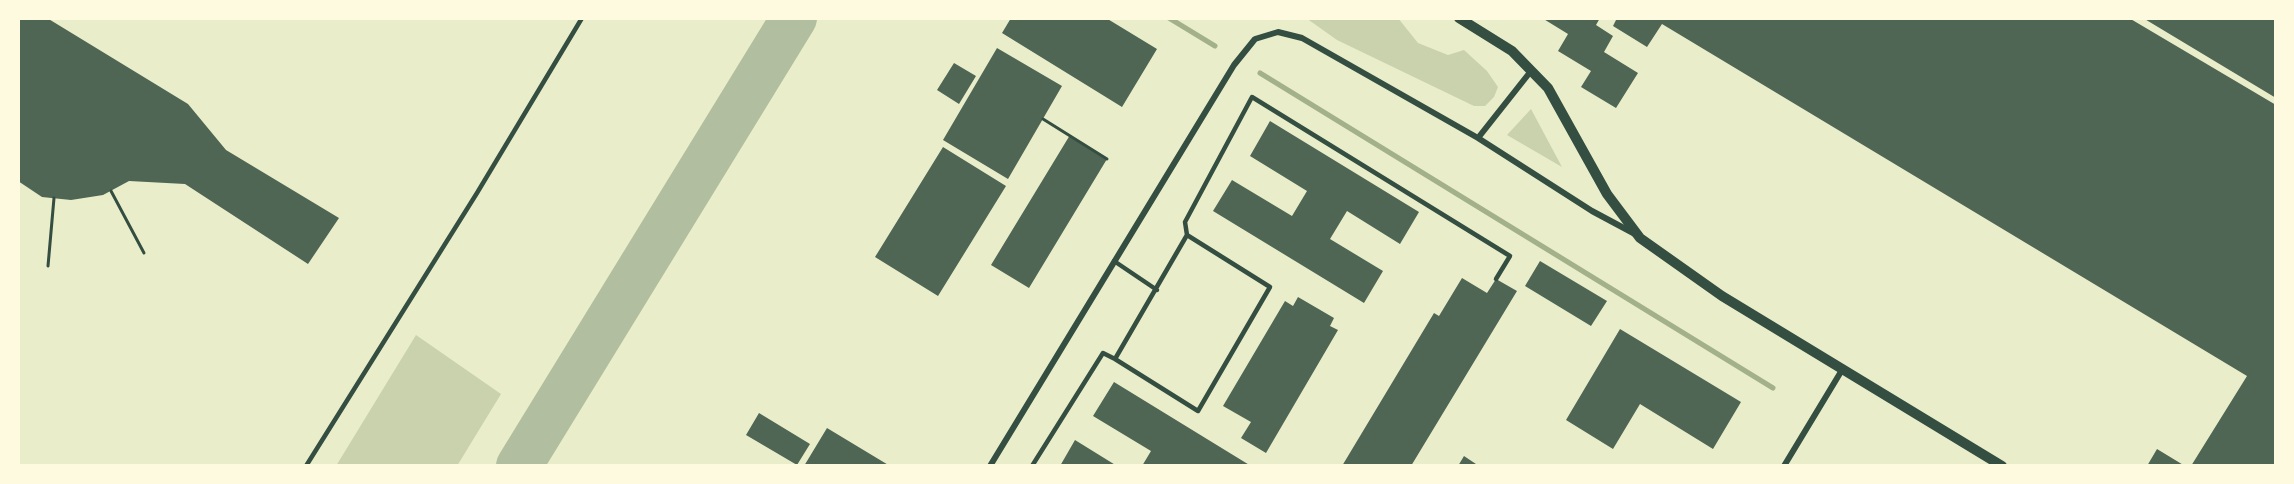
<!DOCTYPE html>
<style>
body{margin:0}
#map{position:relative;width:2294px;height:484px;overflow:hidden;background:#e9edc9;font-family:Quicksand,sans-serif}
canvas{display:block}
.frame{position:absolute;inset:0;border:20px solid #fefae0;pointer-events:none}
</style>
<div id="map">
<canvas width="2294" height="484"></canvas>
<div class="frame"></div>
</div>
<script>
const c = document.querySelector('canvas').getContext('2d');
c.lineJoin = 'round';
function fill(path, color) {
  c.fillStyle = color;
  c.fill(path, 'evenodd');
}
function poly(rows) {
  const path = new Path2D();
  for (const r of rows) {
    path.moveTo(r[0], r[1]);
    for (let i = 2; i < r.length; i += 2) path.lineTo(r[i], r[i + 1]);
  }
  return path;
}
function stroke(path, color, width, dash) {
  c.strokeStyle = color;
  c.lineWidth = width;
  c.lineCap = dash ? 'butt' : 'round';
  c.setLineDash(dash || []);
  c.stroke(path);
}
const green = poly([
 [1306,18,1398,18,1418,43,1448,55,1464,50,1487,71,1498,87,1494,97,1485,106,1474,106,1337,40],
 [1531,109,1562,167,1507,135],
 [416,335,501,394,457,466,336,466]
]);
const stream = poly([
 [1169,18,1215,46],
 [1260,73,1773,388]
]);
const taxiway = poly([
 [519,466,794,18]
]);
const building = poly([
 [18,18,47,18,188,104,226,150,339,218,308,264,185,184,129,181,103,195,71,200,42,197,18,181],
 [1011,18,1106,18,1157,49,1122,107,1002,33],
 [1542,18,1600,18,1596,25,1613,36,1604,52,1638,73,1616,108,1581,87,1591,71,1558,51,1568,34],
 [1617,18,2129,18,2276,105,2276,466,2191,466,2247,376,1662,24,1647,47,1613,26],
 [2143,18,2276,18,2276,98],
 [997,48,1062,86,1008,179,943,140],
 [954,63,976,76,959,104,937,90],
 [1270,121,1419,212,1400,244,1347,211,1330,239,1383,271,1364,303,1213,211,1232,180,1292,216,1307,191,1250,156],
 [1070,135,1107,159,1029,288,991,265],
 [943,147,1006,186,938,296,875,257],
 [1540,261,1607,301,1591,326,1525,286],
 [1462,278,1487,293,1496,279,1517,291,1411,466,1342,466,1434,313,1439,316],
 [1298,297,1334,318,1330,326,1338,330,1266,453,1241,438,1251,422,1223,406,1285,301,1293,306],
 [1620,329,1741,402,1713,449,1640,404,1613,449,1566,420],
 [1114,382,1251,466,1142,466,1151,451,1093,416],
 [759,413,810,444,797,465,746,435],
 [827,428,890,466,804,466],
 [1075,440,1117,466,1060,466],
 [2157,449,2185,466,2147,466],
 [1464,456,1479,466,1458,466]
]);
const path = poly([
 [1043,119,1107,159],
 [111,191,144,253],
 [48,266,54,198]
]);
const service = poly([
 [1187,235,1185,222,1252,97,1510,256,1496,279],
 [1187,235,1270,287,1198,411,1115,359,1187,235],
 [1114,261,1157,290],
 [306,466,477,193,582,18],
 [1032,466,1103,353,1115,359]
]);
const minor = poly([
 [1478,138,1531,71],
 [990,466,1234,65,1255,39,1278,32,1302,38,1478,138,1592,211,1635,234],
 [1784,466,1842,370]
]);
const tertiary = poly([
 [1459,18,1512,51,1548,88,1607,194,1640,238,1722,296,2002,466]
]);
fill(green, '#cad2ad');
stroke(stream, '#a3b18a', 5);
stroke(taxiway, '#b2bea0', 46);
fill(building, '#4f6655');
stroke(path, '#344e41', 3);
stroke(service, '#344e41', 4.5);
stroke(minor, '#344e41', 6);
stroke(tertiary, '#344e41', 10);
</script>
